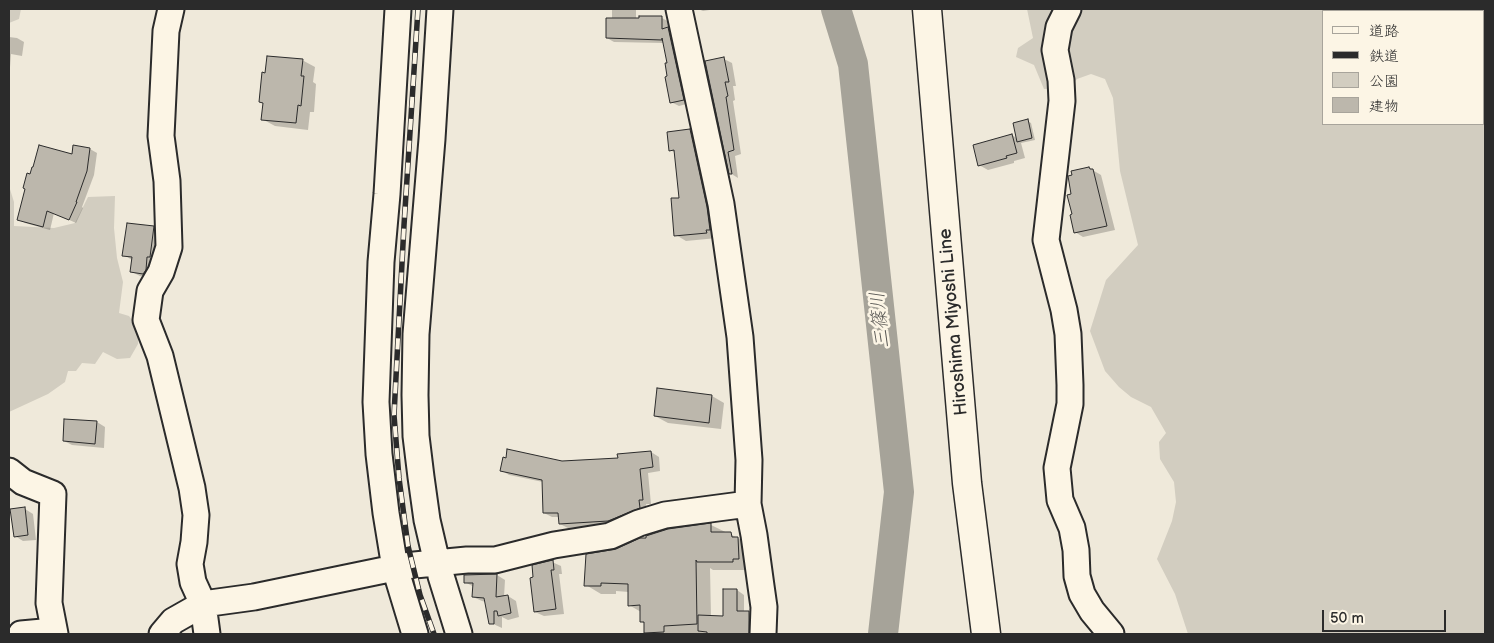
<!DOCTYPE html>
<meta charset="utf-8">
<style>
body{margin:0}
#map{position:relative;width:1494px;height:643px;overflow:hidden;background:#efe9da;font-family:"Balsamiq Sans","Klee One",sans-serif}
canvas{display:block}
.frame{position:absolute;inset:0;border:10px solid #2b2b2b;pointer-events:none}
.legend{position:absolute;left:1322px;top:10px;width:162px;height:115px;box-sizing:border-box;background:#fcf5e5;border:1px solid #a8a49b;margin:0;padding:6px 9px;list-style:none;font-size:15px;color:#2b2b2b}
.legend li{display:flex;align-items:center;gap:10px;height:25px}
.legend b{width:25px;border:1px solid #a8a49b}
.scale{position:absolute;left:1322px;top:610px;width:124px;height:22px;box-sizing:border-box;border:2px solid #2b2b2b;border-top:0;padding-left:6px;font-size:15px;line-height:18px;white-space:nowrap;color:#2b2b2b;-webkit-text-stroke:4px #fcf5e5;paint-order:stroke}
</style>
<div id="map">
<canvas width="1494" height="643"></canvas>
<div class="frame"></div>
<ul class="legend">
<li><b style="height:6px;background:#fcf5e5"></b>道路</li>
<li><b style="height:6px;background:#2b2b2b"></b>鉄道</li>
<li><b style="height:14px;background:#d2cdc0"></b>公園</li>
<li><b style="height:14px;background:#bcb7ac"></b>建物</li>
</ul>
<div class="scale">50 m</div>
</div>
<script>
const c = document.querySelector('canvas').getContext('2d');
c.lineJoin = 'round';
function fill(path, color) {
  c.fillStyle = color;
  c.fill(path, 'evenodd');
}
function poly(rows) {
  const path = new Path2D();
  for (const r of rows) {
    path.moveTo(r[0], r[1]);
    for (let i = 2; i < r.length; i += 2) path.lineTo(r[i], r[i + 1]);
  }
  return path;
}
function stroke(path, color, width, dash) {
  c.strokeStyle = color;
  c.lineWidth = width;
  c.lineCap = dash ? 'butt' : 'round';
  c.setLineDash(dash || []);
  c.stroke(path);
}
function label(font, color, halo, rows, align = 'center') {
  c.font = font + ' "Balsamiq Sans","Klee One",sans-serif';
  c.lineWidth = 5;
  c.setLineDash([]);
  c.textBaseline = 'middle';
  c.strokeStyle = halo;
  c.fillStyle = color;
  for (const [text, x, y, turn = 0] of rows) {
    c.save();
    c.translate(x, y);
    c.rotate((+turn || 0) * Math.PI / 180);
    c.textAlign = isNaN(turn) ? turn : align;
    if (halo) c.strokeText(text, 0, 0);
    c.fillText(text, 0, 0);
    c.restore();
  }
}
const green = poly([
 [9,9,21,9,19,19,9,23],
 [1027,9,1485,9,1485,634,1188,634,1175,594,1157,559,1172,521,1176,502,1174,482,1160,459,1159,442,1166,433,1151,407,1131,397,1119,387,1105,371,1090,331,1106,280,1138,245,1120,171,1113,98,1105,79,1091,74,1077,79,1069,88,1044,89,1034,65,1016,57,1018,48,1033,38],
 [1323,11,1483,11,1483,124,1323,124],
 [9,186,14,202,14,226,54,228,75,223,88,197,115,196,114,228,117,258,123,282,119,313,129,316,138,328,138,344,130,358,117,359,103,352,95,364,82,363,76,371,68,371,65,382,48,394,9,412]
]);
const shadow = poly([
 [612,9,636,9,636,18,662,18,669,22,669,29,675,33,690,103,679,106,671,102,668,64,664,43,614,42,607,38,612,19],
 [698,9,716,9,703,11],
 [9,37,17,38,24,42,22,56,11,54,9,81],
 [724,59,732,63,736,86,733,86,735,100,733,101,741,154,735,156,738,178,730,173,706,62],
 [302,60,315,67,313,82,316,84,314,112,310,112,308,130,275,126,262,119,264,104,260,102],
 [1027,121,1031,123,1035,140,1021,143,1025,158,1014,161,1014,163,988,170,979,165,1012,135,1018,139],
 [690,130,700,136,717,238,686,241,676,235,680,199,676,153,670,150],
 [90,149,97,153,94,175,82,207,83,208,76,223,54,213,50,230,25,223,18,219,31,176],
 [1089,168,1101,175,1115,230,1083,237,1075,232,1073,195],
 [153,228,162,232,152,278,140,276,132,272,132,260,124,255],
 [712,396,724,403,721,429,668,423,655,416],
 [97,422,105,427,104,448,72,445,64,441],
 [651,452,659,457,660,471,648,473,651,504,646,504,647,512,616,525,568,528,560,524,559,517,552,517,544,513,543,482,509,475,501,470,562,463,619,460,619,455],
 [25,509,33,514,36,540,23,541,15,536],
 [711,525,746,542,748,570,713,570,710,568,711,617,724,617,737,590,744,595,744,613,749,613,756,617,756,634,705,634,703,633,649,634,645,632,645,624,642,622,641,612,629,605,629,592,616,591,616,594,601,594,586,585,616,550],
 [552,562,561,566,562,574,559,574,564,614,544,616,535,612],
 [497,575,505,580,504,597,508,596,516,601,519,617,508,620,502,617,502,628,491,623,486,602,482,601,473,597,474,587,465,582,465,576]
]);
const river = poly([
 [836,9,853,64,899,492,883,634]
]);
const building = poly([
 [639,16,662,16,662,29,668,27,684,100,670,103,665,77,667,76,665,63,667,63,662,38,662,40,606,38,606,18,639,18,639,16],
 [267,56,303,59,301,76,304,76,301,106,298,105,296,123,261,120,263,103,259,102,262,72,265,73,267,56],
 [724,57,729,82,725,82,728,96,726,97,734,150,728,152,732,174,729,174,705,61,724,57],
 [1028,119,1032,138,1017,142,1013,123,1028,119],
 [690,129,707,207,710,230,706,230,707,233,674,236,671,198,679,198,674,150,669,151,667,132,690,129],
 [1012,134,1017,153,1006,156,1007,158,978,166,973,145,1012,134],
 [39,145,72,154,73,145,90,148,87,171,76,202,77,202,69,220,47,211,43,227,17,220,25,189,23,188,27,173,30,174,32,167,33,167,39,145],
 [1089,167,1090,169,1093,169,1107,226,1074,233,1070,215,1072,214,1067,195,1071,194,1068,176,1072,175,1071,171,1089,167],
 [127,223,154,226,150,257,147,257,146,270,143,274,130,272,132,257,122,256,127,223],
 [657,388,712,395,709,423,654,416,657,388],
 [64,419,97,421,95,444,63,441,64,419],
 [507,449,562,461,618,458,617,454,651,451,653,467,640,469,643,500,639,500,640,508,608,521,559,524,558,513,543,513,542,480,500,471,503,457,506,458,507,449],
 [25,507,28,535,14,537,10,509,25,507],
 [711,523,711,532,731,532,732,537,738,537,739,559,733,559,733,562,697,562,696,560,697,624,664,626,664,632,644,633,644,622,640,622,640,605,628,606,628,584,601,583,601,586,584,586,586,554,616,549,640,538,646,538,646,536,668,529,711,523],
 [553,560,554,570,551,570,556,609,534,612,530,578,533,577,532,565,553,560],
 [497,574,496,597,508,595,511,613,498,616,497,611,494,611,494,624,489,624,484,598,472,597,473,583,464,583,464,575,497,574],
 [723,589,737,589,737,611,749,611,749,634,707,634,707,632,698,631,698,615,723,616,723,589]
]);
const minor = poly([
 [171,9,166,31,161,136,167,181,169,247,161,272,150,291,146,320,160,356,192,488,196,515,194,542,190,564,193,582,203,604,207,634],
 [398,9,387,194,381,262,376,402,379,454,386,513,395,568,415,634],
 [679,9,721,204,740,337,749,460,748,504,754,535,761,586,764,607,763,634],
 [1068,9,1059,27,1055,50,1061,80,1062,101,1046,240,1064,310,1068,334,1070,385,1070,404,1057,468,1060,500,1072,528,1076,550,1077,576,1082,594,1092,611,1111,634],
 [9,471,23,482,53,494,49,603,55,634],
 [437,563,427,520,421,477,416,436,415,395,416,334,432,139,440,9],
 [441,576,459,634],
 [21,634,54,631],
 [162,634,173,621,203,604,254,597,404,566,467,560,495,560,554,545,610,536,639,523,665,515,748,504]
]);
const major = poly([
 [927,9,967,483,986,634]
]);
const rail = poly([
 [418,9,404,225,394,415,399,478,408,546,420,595,434,634]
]);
const streetNames = [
 ["Hiroshima Miyoshi Line",954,322,-95]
];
const waterNames = [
 ["三篠川",881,320,-96]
];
fill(green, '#d2cdc0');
fill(shadow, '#0003');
stroke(river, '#a6a399', 30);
fill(building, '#bcb7ac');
stroke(building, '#2b2b2b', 1);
stroke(minor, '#2b2b2b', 29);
stroke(major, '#2b2b2b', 31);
stroke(minor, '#fcf5e5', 25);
stroke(major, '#fcf5e5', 28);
stroke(rail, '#2b2b2b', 5.5);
stroke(rail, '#fcf5e5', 4, [11]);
label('18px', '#2b2b2b', '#fcf5e5', streetNames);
label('italic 19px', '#565552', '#fcf5e5', waterNames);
</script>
